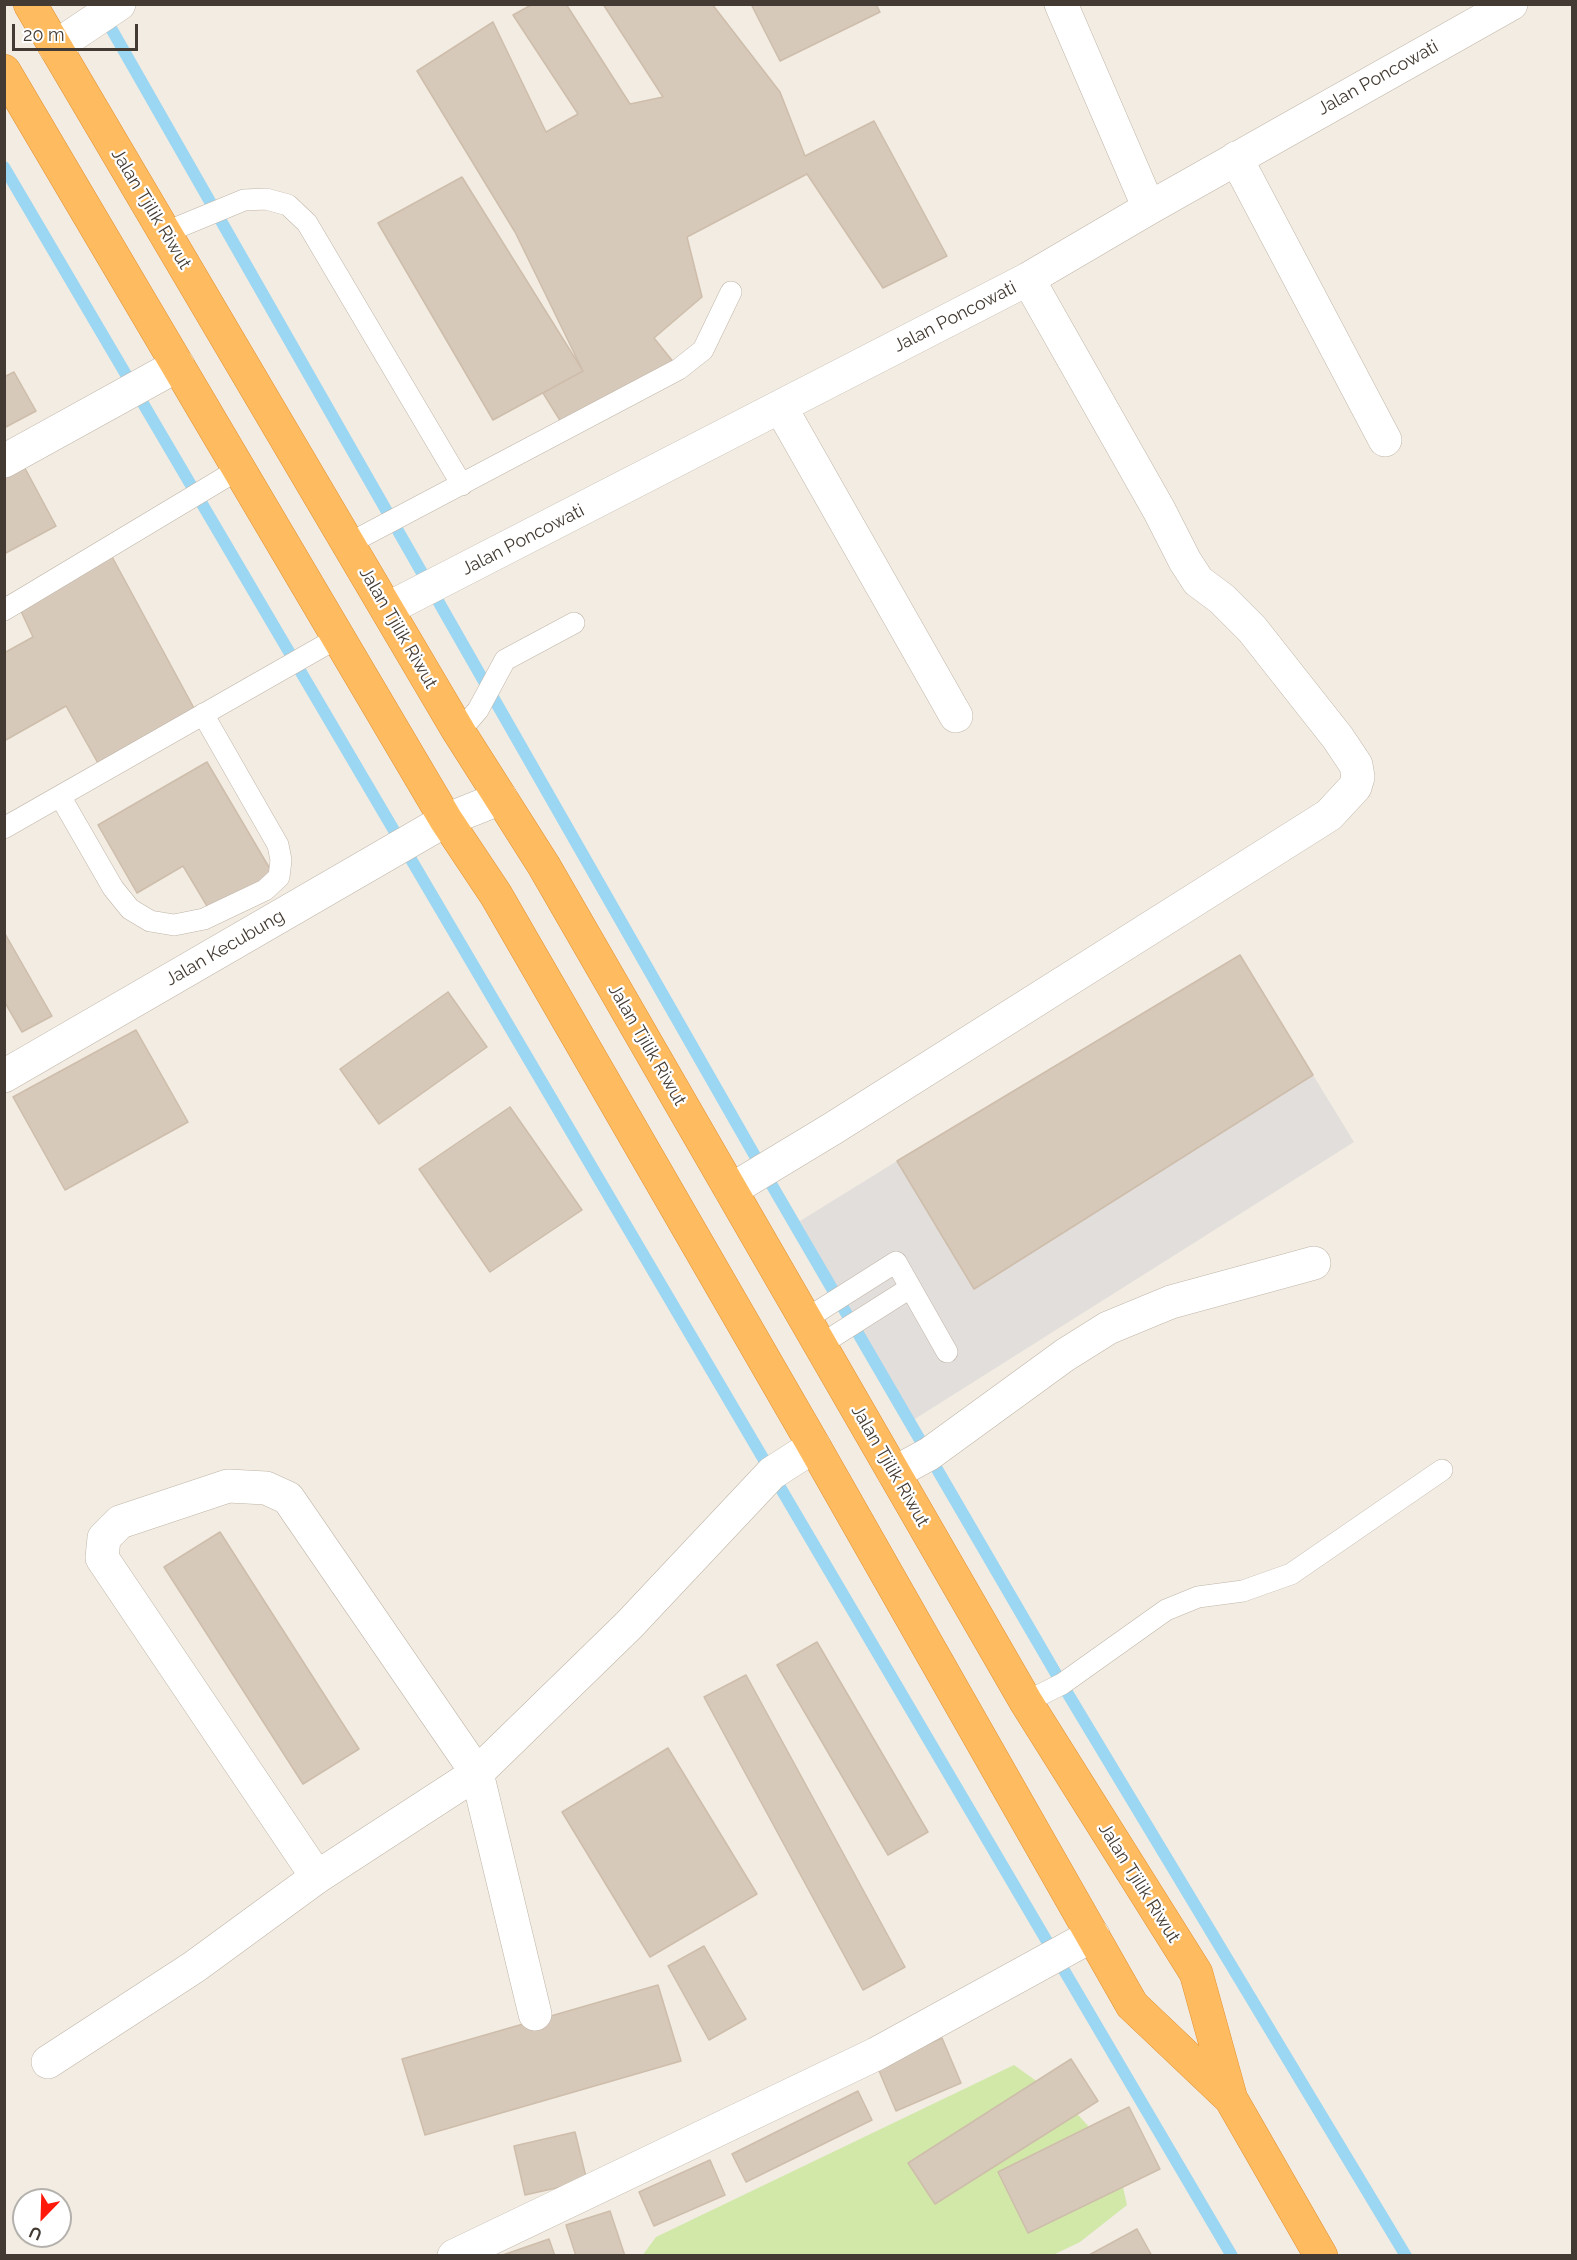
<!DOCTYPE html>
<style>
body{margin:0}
#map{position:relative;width:1577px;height:2260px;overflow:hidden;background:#f2ece2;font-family:Raleway,sans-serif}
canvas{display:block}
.frame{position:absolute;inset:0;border:6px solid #433b33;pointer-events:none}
.north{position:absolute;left:12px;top:2188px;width:60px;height:60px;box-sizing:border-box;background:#fff;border:2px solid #b4b1ad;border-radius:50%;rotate:203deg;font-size:16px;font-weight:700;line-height:24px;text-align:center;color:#433b33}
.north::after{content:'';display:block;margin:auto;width:21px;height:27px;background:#ff1a0c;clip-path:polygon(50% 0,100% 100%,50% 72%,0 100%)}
.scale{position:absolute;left:12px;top:24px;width:126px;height:27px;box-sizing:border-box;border:3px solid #433b33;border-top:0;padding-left:8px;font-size:18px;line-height:21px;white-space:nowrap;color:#433b33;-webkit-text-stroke:4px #fff;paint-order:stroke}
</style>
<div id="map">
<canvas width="1577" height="2260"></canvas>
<div class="frame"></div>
<div class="north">U</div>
<div class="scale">20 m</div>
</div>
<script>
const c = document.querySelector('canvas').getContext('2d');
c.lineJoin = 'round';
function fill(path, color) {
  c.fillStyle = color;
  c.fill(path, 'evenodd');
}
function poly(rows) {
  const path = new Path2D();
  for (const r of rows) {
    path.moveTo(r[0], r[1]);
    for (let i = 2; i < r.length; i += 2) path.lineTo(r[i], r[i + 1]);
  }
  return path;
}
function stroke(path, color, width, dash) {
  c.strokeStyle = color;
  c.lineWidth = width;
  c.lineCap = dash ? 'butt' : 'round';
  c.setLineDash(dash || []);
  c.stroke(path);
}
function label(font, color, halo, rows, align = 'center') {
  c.font = font + ' Raleway,sans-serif';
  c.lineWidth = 4.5;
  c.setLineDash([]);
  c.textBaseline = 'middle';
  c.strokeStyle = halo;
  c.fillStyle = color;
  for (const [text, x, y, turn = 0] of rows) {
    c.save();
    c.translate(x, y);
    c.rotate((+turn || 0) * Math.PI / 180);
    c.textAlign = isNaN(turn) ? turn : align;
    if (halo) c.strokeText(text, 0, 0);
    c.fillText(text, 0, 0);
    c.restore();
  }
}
const green = poly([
 [1014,2065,1067,2103,1116,2156,1127,2205,1080,2242,1053,2255,642,2256,656,2237]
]);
const parking = poly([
 [1313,1075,1354,1142,910,1422,800,1221,897,1161,974,1289]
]);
const stream = poly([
 [104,16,763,1170,1062,1684,1406,2256],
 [4,167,1232,2256]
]);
const building = poly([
 [533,4,566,4,630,104,663,97,603,4,712,4,780,92,805,156,874,121,947,256,883,288,807,174,687,237,702,297,654,338,679,369,566,430,543,393,583,371,515,232,417,71,493,22,546,132,578,114,513,15,533,4],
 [751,4,876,4,880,12,780,61,751,4],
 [462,177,583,371,493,420,378,223,462,177],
 [14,372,36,411,4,428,4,377,14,372],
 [20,459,56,526,4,554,4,467,20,459],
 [110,553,195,710,99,765,66,706,4,741,4,653,33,637,19,607,110,553],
 [207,762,273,874,210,911,183,866,137,893,98,825,207,762],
 [4,932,52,1016,22,1032,4,1001,4,932],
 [1240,955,1313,1075,974,1289,897,1161,1240,955],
 [448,992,487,1047,379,1124,340,1069,448,992],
 [136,1030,188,1122,65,1190,13,1097,136,1030],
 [510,1107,582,1210,490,1272,419,1169,510,1107],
 [220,1532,359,1749,303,1784,164,1567,220,1532],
 [817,1642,928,1832,888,1855,777,1665,817,1642],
 [746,1675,905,1967,863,1990,704,1697,746,1675],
 [668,1748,757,1894,650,1957,562,1812,668,1748],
 [704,1946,746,2019,709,2040,668,1966,704,1946],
 [658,1985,681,2061,425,2135,402,2059,658,1985],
 [942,2038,961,2083,896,2111,877,2066,942,2038],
 [1071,2059,1098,2101,935,2204,908,2163,1071,2059],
 [858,2091,872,2120,746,2182,732,2154,858,2091],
 [1129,2107,1160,2169,1028,2233,998,2172,1129,2107],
 [575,2132,587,2181,525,2195,514,2146,575,2132],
 [710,2160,725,2195,654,2226,639,2192,710,2160],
 [610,2211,625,2256,576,2256,566,2225,610,2211],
 [1137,2229,1152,2256,1090,2256,1089,2255,1137,2229],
 [549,2239,555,2256,500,2256,549,2239]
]);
const lane = poly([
 [164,233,244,200,266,199,288,205,307,223,462,485],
 [348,544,679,369,703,350,731,292],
 [4,610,239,469],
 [459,732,478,710,505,660,574,623],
 [60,796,113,888,130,909,150,921,174,925,204,919,265,890,279,877,281,860,278,845,203,714],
 [4,828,339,637],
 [806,1319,896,1262,947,1352],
 [820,1345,910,1288],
 [1026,1702,1062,1684,1166,1610,1198,1597,1243,1591,1291,1574,1442,1470]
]);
const street = poly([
 [1061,4,1149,208],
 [55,47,119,4],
 [1236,158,1385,440],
 [781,408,956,716],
 [4,461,178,365],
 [387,609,1028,279,1149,208,1511,4],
 [4,1076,446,820,501,798],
 [731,1190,832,1129,1329,815,1355,787,1358,777,1356,765,1338,738,1252,629,1222,599,1198,581,1185,561,1159,510,1028,279],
 [894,1473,929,1454,1065,1355,1108,1328,1171,1302,1314,1263],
 [317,1877,102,1558,104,1538,120,1522,228,1486,266,1488,288,1498,477,1773,535,2014],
 [48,2062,194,1967,317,1877,477,1773,629,1625,772,1473,814,1446],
 [454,2256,876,2054,1093,1935]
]);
const highway = poly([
 [30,4,459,732,544,866,1026,1702,1196,1973,1231,2099,1321,2256],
 [4,71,446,820,496,895,814,1446,1132,2005,1231,2099]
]);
const streetNames = [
 ["Jalan Poncowati",1378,78,-29],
 ["Jalan Tjilik Riwut",151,209,59],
 ["Jalan Poncowati",955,317,-27],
 ["Jalan Poncowati",523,540,-27],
 ["Jalan Tjilik Riwut",398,628,60],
 ["Jalan Kecubung",225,948,-30],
 ["Jalan Tjilik Riwut",647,1045,60],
 ["Jalan Tjilik Riwut",890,1466,60],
 ["Jalan Tjilik Riwut",1139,1883,58]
];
fill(green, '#d1e8a9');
fill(parking, '#e2dedb');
stroke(stream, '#9bd6f2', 12);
fill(building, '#d6c9ba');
stroke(building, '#cebdaa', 1.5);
stroke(lane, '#c0b5a8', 22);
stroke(street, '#c0b5a8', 34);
stroke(highway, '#e18e2d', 34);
stroke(lane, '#fff', 21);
stroke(street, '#fff', 33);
stroke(highway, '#ffbb60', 33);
label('18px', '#433b33', '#fff', streetNames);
</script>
